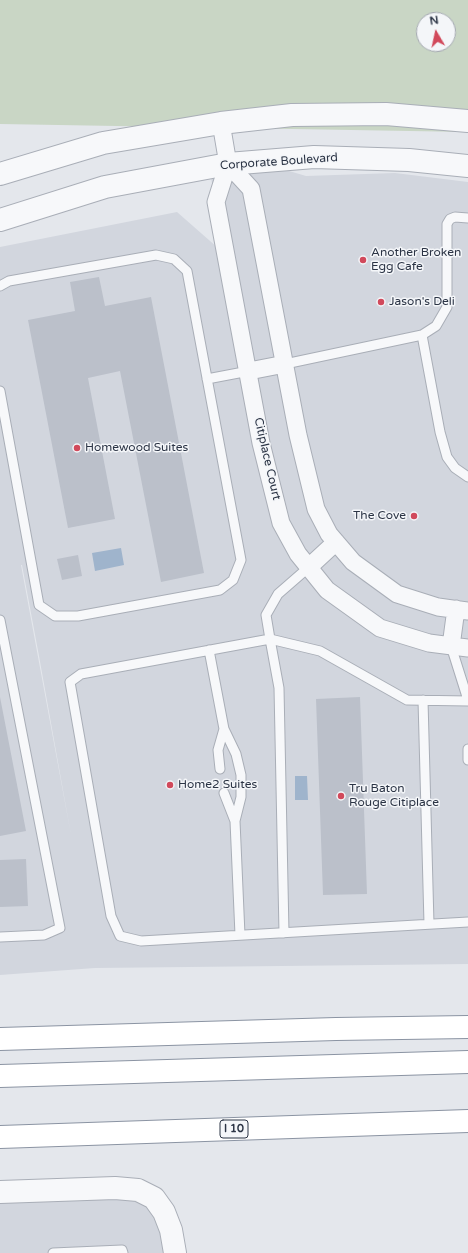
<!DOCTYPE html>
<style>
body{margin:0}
#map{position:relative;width:468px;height:1253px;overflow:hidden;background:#e4e7ec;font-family:"Varela Round",sans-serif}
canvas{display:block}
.north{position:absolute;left:416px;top:12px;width:40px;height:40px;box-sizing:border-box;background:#f4f6f9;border:1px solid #a4a8b1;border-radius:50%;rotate:351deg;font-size:11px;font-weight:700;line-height:16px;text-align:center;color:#2b3445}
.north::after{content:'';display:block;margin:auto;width:14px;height:18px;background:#d1495b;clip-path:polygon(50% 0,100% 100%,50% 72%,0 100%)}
</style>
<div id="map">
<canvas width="468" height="1253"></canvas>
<div class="north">N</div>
</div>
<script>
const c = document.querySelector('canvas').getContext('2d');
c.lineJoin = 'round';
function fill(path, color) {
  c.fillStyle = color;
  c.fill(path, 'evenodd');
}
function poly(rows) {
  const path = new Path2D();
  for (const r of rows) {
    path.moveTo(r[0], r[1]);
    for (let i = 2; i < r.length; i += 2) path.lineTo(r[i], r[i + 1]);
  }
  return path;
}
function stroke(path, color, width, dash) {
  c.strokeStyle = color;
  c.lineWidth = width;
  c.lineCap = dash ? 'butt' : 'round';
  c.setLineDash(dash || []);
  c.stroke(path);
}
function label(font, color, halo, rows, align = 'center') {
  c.font = font + ' "Varela Round",sans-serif';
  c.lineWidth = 3;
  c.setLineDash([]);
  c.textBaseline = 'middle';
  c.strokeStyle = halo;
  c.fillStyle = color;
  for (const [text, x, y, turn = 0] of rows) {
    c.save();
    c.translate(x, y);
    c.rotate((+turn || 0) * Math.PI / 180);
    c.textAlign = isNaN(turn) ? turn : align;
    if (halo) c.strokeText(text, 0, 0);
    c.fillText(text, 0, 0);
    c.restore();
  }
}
const built = poly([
 [279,168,306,176,395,173,468,182,468,964,95,968,0,975,0,247,177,212,226,255,211,178],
 [22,565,39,656,71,835,21,565],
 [138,1190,175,1253,0,1253,0,1195]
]);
const green = poly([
 [0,0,468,0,468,132,0,124],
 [424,20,448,20,448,44,424,44]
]);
const water = poly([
 [121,548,124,565,95,571,92,553],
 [295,776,307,776,308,800,295,800]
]);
const building = poly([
 [99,277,105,306,151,297,204,573,161,582,120,371,88,378,115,519,68,528,28,320,75,311,70,282],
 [78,555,82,576,62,580,57,559],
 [0,697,26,831,0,836],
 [360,697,367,894,323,895,316,699],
 [26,859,28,906,0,907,0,860]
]);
const service = poly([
 [0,286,9,281,156,255,174,259,187,271,241,560,233,580,220,590,78,616,55,616,39,605,0,391],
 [422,335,440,432,447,457,455,468,468,477],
 [285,364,422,335,436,326,447,307,447,224,450,219,455,217,468,218],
 [207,379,249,371],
 [309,567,278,594,266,615,270,639,81,674,70,682,111,916,120,936,141,941,468,922],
 [0,620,60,928,44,935,0,937],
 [451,646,468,700],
 [209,650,224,729,236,754,241,775,241,797,235,821,240,935],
 [423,700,429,924],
 [468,749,468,760],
 [220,769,218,750,224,729],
 [224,793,235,821],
 [284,933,279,688,270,639,320,651,407,700,468,701],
 [53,1253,122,1250,123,1253]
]);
const minor = poly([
 [221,123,228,164,216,202,261,443,281,523,298,554,327,590,380,628,429,643,468,648],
 [228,164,251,189,298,435,316,509,329,534,353,562,397,594,438,607,468,611],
 [249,371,285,364],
 [309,567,336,542],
 [451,646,456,609]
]);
const tertiary = poly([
 [0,174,103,143,221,123,292,115,386,114,468,121],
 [0,220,105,187,228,164,314,157,409,160,468,166],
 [0,1192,115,1188,138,1190,154,1198,164,1212,171,1230,175,1253]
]);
const motorway = poly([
 [0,1039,336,1029,468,1027],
 [0,1076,468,1062],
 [0,1137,468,1121]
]);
const markers = [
 [363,260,4,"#d1495b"],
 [381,302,4,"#d1495b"],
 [77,448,4,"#d1495b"],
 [414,516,4,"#d1495b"],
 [170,785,4,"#d1495b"],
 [341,796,4,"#d1495b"]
];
const shields = [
 [234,1129,28]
];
const shieldNames = [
 ["I 10",234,1129]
];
const streetNames = [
 ["Corporate Boulevard",279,162,-4],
 ["Citiplace Court",267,459,77]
];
const poiNames = [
 ["Another Broken",371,253],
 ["Egg Cafe",371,267],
 ["Jason's Deli",389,302],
 ["Homewood Suites",85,448],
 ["The Cove",406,516,"right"],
 ["Home2 Suites",178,785],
 ["Tru Baton",349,789],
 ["Rouge Citiplace",349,803]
];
fill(built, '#d2d6de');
fill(green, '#c9d6c5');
fill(water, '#9fb4cc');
fill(building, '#bbc0ca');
stroke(service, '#a9aeb7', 11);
stroke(minor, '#a9aeb7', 19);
stroke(tertiary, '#a9aeb7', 24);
stroke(motorway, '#8b94a3', 24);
stroke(service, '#f7f8fa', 9);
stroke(minor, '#f7f8fa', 17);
stroke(tertiary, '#f7f8fa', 22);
stroke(motorway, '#fff', 22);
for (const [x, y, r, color] of markers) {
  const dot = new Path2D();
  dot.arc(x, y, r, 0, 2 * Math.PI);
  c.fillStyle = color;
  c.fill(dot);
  stroke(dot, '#f4f6f9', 1.5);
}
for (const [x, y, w] of shields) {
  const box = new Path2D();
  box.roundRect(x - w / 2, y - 9, w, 18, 3);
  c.fillStyle = '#f4f6f9';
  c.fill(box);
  stroke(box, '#2b3445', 1);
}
label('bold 11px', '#2b3445', null, shieldNames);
label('12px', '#2b3445', '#f4f6f9', streetNames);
label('12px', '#2b3445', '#f4f6f9', poiNames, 'left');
</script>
